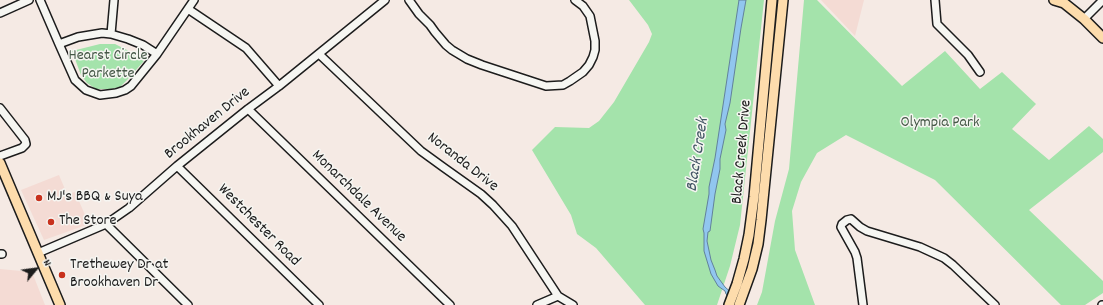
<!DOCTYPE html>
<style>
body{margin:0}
#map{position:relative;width:1103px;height:305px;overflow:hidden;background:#f5eae4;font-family:Dekko,sans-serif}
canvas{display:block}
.north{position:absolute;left:16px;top:249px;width:40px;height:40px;-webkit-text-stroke:3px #f6f6f2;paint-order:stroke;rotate:61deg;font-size:11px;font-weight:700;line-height:16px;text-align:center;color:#1c1c1c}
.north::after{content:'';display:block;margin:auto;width:14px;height:18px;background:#1c1c1c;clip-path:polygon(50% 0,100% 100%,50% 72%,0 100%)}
</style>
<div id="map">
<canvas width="1103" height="305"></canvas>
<div class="north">N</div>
</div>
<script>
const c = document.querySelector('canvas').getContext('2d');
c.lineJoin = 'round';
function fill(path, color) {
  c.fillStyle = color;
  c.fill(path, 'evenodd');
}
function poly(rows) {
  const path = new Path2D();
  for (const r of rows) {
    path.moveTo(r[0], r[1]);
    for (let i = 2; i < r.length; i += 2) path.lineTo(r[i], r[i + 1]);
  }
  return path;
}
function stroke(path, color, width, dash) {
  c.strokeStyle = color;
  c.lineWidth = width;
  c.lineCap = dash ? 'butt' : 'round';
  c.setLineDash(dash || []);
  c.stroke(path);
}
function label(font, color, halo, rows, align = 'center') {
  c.font = font + ' Dekko,sans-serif';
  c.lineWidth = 3;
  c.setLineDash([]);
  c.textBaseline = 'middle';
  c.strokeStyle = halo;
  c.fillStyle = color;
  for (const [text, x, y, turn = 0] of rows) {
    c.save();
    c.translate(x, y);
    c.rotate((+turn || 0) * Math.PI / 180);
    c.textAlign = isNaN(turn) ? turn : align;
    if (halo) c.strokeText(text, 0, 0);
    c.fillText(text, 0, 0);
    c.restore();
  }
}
const built = poly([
 [821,0,864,0,855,36],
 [59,175,67,194,75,192,89,224,44,240,21,190],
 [0,269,32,272,45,305,0,305]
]);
const green = poly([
 [629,0,764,0,740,225,730,266,717,305,645,305,596,248,577,234,571,215,532,150,555,127,589,128,599,121,614,102,649,42,652,34,648,25],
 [804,0,817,0,902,86,945,51,980,89,1002,72,1036,104,1012,129,1049,160,1089,126,1103,139,1103,152,1029,210,1103,281,1103,293,1085,305,1061,305,935,180,846,135,817,153,801,182,792,211,795,250,815,305,757,305,762,292,775,221,789,169],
 [100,44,115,44,127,50,144,61,127,80,120,87,110,89,96,89,87,83,81,75,72,51]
]);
const water = poly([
 [739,0,746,0,741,28,730,103,725,124,726,130,720,159,720,169,715,194,710,231,708,232,707,241,711,260,715,270,717,276,725,287,745,305,738,305,726,294,725,291,718,286,711,274,704,251,704,233,703,229,709,194,709,187,715,158,739,0]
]);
const minor = poly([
 [40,0,59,44,75,80,86,90,100,95,116,93,125,90,131,86,157,54,194,0],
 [409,0,419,14,430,25,435,32,446,45,452,50,467,59,482,65,546,86,563,85,570,81,583,72,589,65,593,57,595,50,595,41,590,16,583,6,575,0],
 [935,0,937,24,968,55,980,72],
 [188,9,246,48,279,86],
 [0,13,29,0],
 [1084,19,1103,0],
 [111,34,114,0],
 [59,44,78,37,102,33,111,34,128,39,143,45,157,54],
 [319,54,421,151,443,167,481,194,493,205,512,226,558,296,573,305],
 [0,108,25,140,26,144,22,148,0,156],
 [248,109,450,305],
 [177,166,319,305],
 [106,224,188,305],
 [38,253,106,224,129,208,177,166,248,109,279,86,385,0],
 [0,254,2,254],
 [537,305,558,296],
 [863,305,857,258,855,252,841,227,842,224,847,220,851,219,860,227,867,231,920,247,944,258,953,265,995,305],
 [1102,305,1103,305]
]);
const major = poly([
 [1054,0,1064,3,1084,19,1103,38],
 [0,163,60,305],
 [729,305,737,284,744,259,749,235,754,197,772,0],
 [739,305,752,269,758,244,761,220,783,0]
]);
const markers = [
 [39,198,4,"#c8321e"],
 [51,222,4,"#c8321e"],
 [62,275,4,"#c8321e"]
];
const parkNames = [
 ["Hearst Circle",108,57],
 ["Parkette",108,75],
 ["Olympia Park",940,124]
];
const streetNames = [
 ["Brookhaven Drive",208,124,-39],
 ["Black Creek Drive",743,152,-85],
 ["Noranda Drive",462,163,38],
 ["Monarchdale Avenue",358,197,44],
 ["Westchester Road",258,226,45]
];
const poiNames = [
 ["MJ's BBQ & Suya",47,198],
 ["The Store",59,222],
 ["Trethewey Dr at",70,266],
 ["Brookhaven Dr",70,284]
];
const waterNames = [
 ["Black Creek",699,155,-81]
];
fill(built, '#f4dbd4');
fill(green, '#a4e3ab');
fill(water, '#91c6ef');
stroke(water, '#62829b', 1);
stroke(minor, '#1c1c1c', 10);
stroke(major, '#1c1c1c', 12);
stroke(minor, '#f6f6f2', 7);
stroke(major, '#fddcac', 9);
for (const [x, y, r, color] of markers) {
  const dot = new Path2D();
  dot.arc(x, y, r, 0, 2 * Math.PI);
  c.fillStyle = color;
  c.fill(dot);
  stroke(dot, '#f6f6f2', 1.5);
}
label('16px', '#455847', '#f6f6f2', parkNames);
label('16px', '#1c1c1c', '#f6f6f2', streetNames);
label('16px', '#1c1c1c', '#f6f6f2', poiNames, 'left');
label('italic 17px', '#455866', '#f6f6f2', waterNames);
</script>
